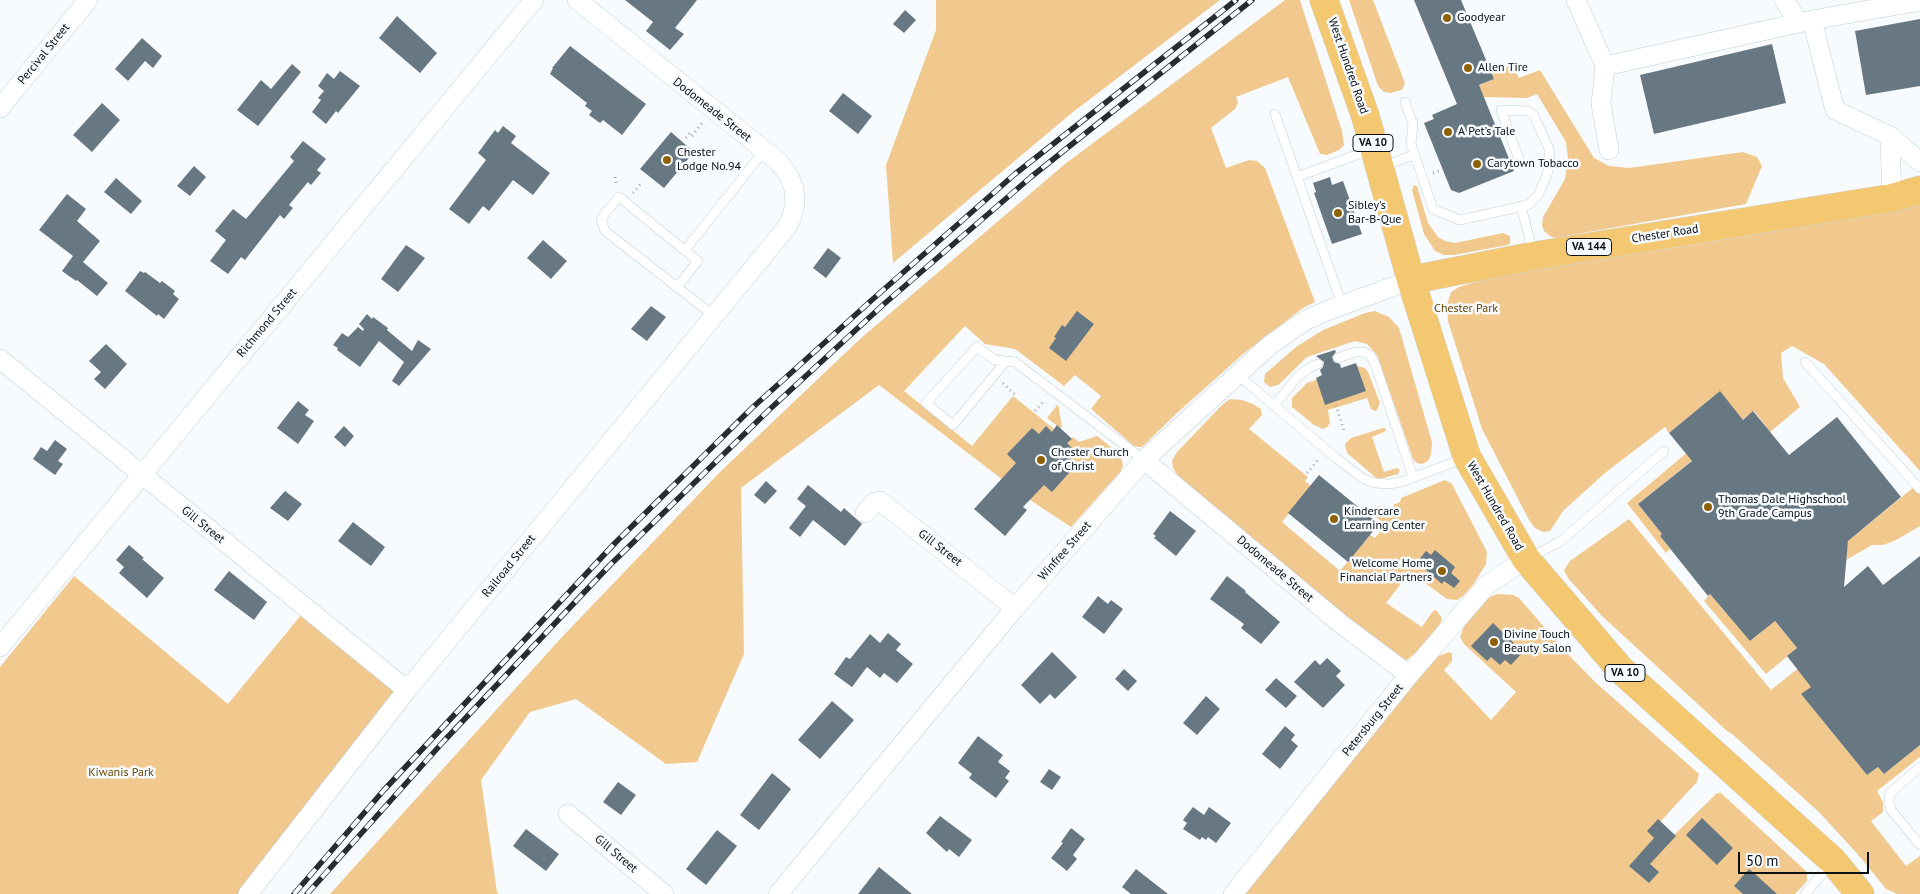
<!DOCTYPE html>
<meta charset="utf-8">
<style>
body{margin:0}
#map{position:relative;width:1920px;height:894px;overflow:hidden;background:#f7fbfd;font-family:"PT Sans",sans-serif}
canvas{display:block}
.scale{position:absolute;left:1738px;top:852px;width:131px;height:22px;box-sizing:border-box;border:2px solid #0a1014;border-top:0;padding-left:6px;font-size:15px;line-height:18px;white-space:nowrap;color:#0a1014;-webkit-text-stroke:4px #f7fbfd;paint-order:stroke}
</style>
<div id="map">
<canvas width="1920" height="894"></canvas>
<div class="scale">50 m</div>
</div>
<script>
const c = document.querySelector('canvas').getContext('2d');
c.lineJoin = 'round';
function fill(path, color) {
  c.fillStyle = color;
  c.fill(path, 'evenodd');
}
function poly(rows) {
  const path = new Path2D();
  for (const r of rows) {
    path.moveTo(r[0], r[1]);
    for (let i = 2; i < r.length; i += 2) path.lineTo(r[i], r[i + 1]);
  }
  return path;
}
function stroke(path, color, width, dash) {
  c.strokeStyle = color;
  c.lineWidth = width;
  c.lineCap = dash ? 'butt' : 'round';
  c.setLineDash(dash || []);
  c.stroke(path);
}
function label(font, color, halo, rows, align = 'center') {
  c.font = font + ' "PT Sans",sans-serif';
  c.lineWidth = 5;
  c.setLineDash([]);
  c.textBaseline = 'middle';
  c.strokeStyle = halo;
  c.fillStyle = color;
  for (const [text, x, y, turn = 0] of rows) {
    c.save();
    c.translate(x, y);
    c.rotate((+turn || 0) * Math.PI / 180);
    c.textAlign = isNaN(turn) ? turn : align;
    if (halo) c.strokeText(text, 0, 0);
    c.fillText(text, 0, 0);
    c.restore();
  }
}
const green = poly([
 [936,0,1220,0,1073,112,893,263,886,165,936,30],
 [1285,0,1300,0,1342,131,1344,145,1339,150,1327,155,1320,154,1288,77,1236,97,1238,103,1235,109,1211,128,1226,168,1249,160,1257,161,1265,168,1315,302,1303,308,1243,354,1177,413,1142,447,1138,447,1134,446,1091,409,1101,396,1075,375,1064,386,1015,349,985,344,965,326,904,391,972,446,1013,396,1069,441,1073,437,1079,442,1097,436,1121,455,1123,465,1121,471,1071,527,1024,496,879,385,741,488,744,654,697,762,666,764,576,699,530,712,481,780,497,892,499,894,330,894,561,638,720,472,860,339,1065,164],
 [1349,0,1373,0,1405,83,1402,90,1390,93,1384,92,1378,86],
 [1509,66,1514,69,1519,78,1540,70,1594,158,1609,166,1629,168,1743,152,1757,157,1762,166,1746,204,1555,238,1550,236,1544,231,1542,225,1543,217,1565,179,1568,158,1566,142,1537,94,1527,98,1484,97,1483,94,1457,104,1454,96,1494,79,1492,74],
 [1414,185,1417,186,1428,223,1438,237,1445,241,1455,243,1503,233,1510,236,1510,243,1508,245,1454,255,1444,255,1435,251,1424,234,1412,190],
 [1920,200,1920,471,1824,364,1792,346,1781,353,1783,378,1800,407,1770,432,1754,411,1741,421,1720,392,1669,433,1665,427,1605,473,1563,511,1550,531,1543,532,1535,528,1529,520,1482,429,1448,321,1447,305,1451,292,1459,287,1492,277,1771,232],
 [1375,311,1389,317,1399,328,1432,442,1431,454,1428,461,1422,464,1417,463,1413,459,1377,355,1367,344,1355,341,1307,357,1278,385,1270,387,1264,382,1265,374,1296,347,1323,330,1365,313],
 [1357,366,1365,368,1368,372,1380,403,1377,410,1375,411,1371,409,1367,398,1328,410,1330,423,1327,427,1323,429,1314,425,1292,407,1292,398,1307,383],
 [1230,399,1242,400,1253,404,1261,409,1262,415,1249,429,1308,477,1305,481,1311,486,1282,522,1340,571,1370,535,1375,538,1386,525,1366,509,1380,506,1386,517,1395,514,1393,505,1400,502,1401,498,1445,480,1452,484,1487,552,1486,564,1473,585,1463,596,1457,600,1447,599,1410,572,1386,603,1422,627,1433,611,1436,610,1442,618,1441,622,1424,646,1403,663,1205,504,1177,474,1173,468,1172,461,1177,452,1222,405],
 [1058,404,1062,427,1060,428,1047,418],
 [1383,428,1385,428,1386,431,1372,437,1384,472,1397,468,1400,470,1398,474,1380,479,1375,477,1347,453,1345,444,1351,438],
 [1689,451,1695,458,1638,504,1657,528,1665,531,1660,536,1670,549,1666,553,1627,503],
 [1920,482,1920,526,1896,540,1883,545,1872,545,1846,560,1848,541],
 [1629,519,1771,690,1806,662,1820,679,1802,695,1867,775,1878,767,1884,774,1920,745,1920,757,1877,791,1883,802,1883,812,1871,821,1906,866,1920,856,1920,894,1897,894,1886,889,1861,858,1819,812,1732,734,1727,731,1602,616,1568,578,1564,570,1570,561],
 [74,576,228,704,306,609,400,684,248,894,0,894,0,667],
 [1497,594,1513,595,1519,598,1564,650,1594,681,1699,774,1697,782,1658,824,1671,838,1717,793,1721,793,1807,872,1807,881,1795,894,1243,894,1436,657,1449,652,1452,654,1452,661,1444,670,1491,720,1516,692,1464,644,1460,637,1464,626,1488,598],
 [1710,594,1725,612,1728,611,1731,617,1750,641,1764,630,1768,613,1797,648,1766,674,1704,601]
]);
const building = poly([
 [625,0,697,0,675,28,684,34,670,50,646,31,653,22],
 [1414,0,1461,0,1494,79,1479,85,1514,171,1459,193,1451,190,1424,123,1434,119,1432,115,1457,104],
 [905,10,916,20,904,33,893,24],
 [397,16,437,53,420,73,379,38],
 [1920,19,1920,86,1866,95,1855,31],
 [142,38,162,56,153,68,145,61,128,81,115,69],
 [1772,44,1786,103,1654,134,1640,75],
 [570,46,646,104,622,135,603,120,600,123,589,115,592,111,585,106,587,103,550,74,553,68,552,68],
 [292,64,301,72,258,126,237,110,261,80,271,89],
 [340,71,360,86,338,113,336,111,326,124,312,112,321,100,318,98,324,91,318,86,327,73,334,79],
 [843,93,872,116,858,134,829,111],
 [102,103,120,120,92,152,73,135],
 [503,126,516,136,511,143,550,173,533,195,513,180,489,211,483,206,469,224,449,209,486,160,478,153,495,130,498,133],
 [671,132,694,152,664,188,640,169],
 [303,141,326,159,317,170,321,173,311,185,308,182,289,205,293,208,284,219,280,215,245,260,241,257,228,274,210,261,226,240,215,231,233,209,246,219,294,161,290,157],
 [194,166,206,177,190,196,177,186],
 [1330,177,1332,185,1343,181,1362,234,1332,244,1314,193,1316,192,1313,183],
 [116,178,142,201,131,214,104,192],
 [67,194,86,209,77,221,100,241,83,262,108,283,97,296,77,280,76,281,62,271,73,256,39,230],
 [543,240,567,261,551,279,527,258],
 [406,245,425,258,398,292,381,279],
 [828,248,841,258,826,278,813,268],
 [140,271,144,273,145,272,160,283,162,281,175,291,173,294,179,299,164,319,158,314,157,316,125,291],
 [651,306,666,317,647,341,631,329],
 [1077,311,1094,324,1066,361,1049,348,1056,338,1054,337,1062,325,1065,327],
 [367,314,372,319,373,317,388,328,387,330,412,351,418,340,431,349,399,386,392,381,404,362,379,341,360,367,337,350,338,348,333,345,342,333,348,337,358,327,363,331,364,329,359,324],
 [106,344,127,364,105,389,94,379,101,372,89,361],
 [1335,350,1336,352,1332,357,1334,362,1340,364,1341,368,1356,363,1366,391,1325,405,1316,378,1322,375,1320,370,1323,367,1324,362,1316,356],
 [1720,391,1743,420,1753,411,1789,455,1837,417,1901,497,1848,541,1844,587,1868,566,1883,585,1920,556,1920,745,1884,774,1878,767,1867,775,1801,694,1811,687,1787,656,1797,648,1775,621,1750,641,1710,594,1708,596,1660,536,1662,534,1638,504,1692,461,1669,433],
 [298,401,309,410,305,415,314,421,298,444,277,428],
 [1057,425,1072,439,1067,443,1073,449,1067,456,1076,465,1052,492,1044,485,1023,507,1027,510,1005,536,974,509,1016,463,1007,454,1032,428,1039,434,1046,426,1052,432],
 [344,426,354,436,345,447,334,437],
 [55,440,67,449,58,461,63,464,55,475,33,459,41,447,47,451],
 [1319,475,1379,524,1348,562,1288,513],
 [766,481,777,491,765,504,754,495],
 [808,485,841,512,844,508,862,524,845,546,813,520,800,537,789,528,806,506,797,499],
 [285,491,302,504,288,521,270,508],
 [1170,511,1196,531,1176,556,1154,538,1156,536,1153,534],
 [353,522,385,547,371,566,338,541],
 [129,545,144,558,142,559,164,578,147,598,119,573,124,567,116,560],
 [1435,550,1455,567,1451,573,1460,581,1454,588,1444,581,1442,584,1417,562,1426,551,1431,555],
 [229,571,267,602,254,620,214,590],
 [1227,576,1246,591,1245,592,1280,622,1261,644,1241,628,1244,624,1210,599],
 [1098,596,1108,604,1111,600,1123,609,1104,634,1082,617],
 [1493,623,1523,652,1511,665,1505,660,1500,665,1491,657,1487,661,1471,646],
 [888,633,901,644,896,650,913,664,897,683,884,673,880,678,867,667,852,687,834,674,846,657,850,659,870,634,880,643],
 [1052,652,1077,677,1055,699,1050,694,1040,704,1021,685],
 [1327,658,1341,671,1336,676,1345,685,1323,708,1294,682,1315,660,1320,665],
 [1124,669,1137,681,1128,691,1115,679],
 [1276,678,1297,696,1286,708,1265,690],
 [1206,696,1220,709,1197,735,1183,723],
 [832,701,854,720,820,759,798,740],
 [1285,726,1295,735,1291,740,1298,746,1280,769,1262,754],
 [978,736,1003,755,998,762,1010,771,1005,778,1009,781,996,798,969,778,972,774,958,763],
 [1049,769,1061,777,1052,790,1040,782],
 [772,773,791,789,759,830,740,815],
 [618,782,636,795,621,815,603,802],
 [1193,807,1204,815,1209,807,1231,823,1216,843,1208,837,1206,840,1202,837,1200,840,1183,829,1187,823,1183,820],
 [940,816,972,840,959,857,949,849,947,852,926,833],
 [1702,818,1733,848,1717,865,1686,835],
 [1658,819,1676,836,1650,864,1659,872,1649,883,1629,866,1654,838,1647,831],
 [1071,828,1085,839,1073,855,1077,859,1067,871,1051,858,1063,843,1061,842],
 [526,829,559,854,546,871,513,846],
 [717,830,737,846,706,885,686,869],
 [879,867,912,894,858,894],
 [1136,869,1168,894,1131,894,1122,887],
 [1749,869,1755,874,1777,894,1743,894,1734,886]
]);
const path = poly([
 [692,136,702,123],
 [686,138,690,133],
 [1433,173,1442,170],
 [615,177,617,186],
 [633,193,642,182],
 [1003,383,1015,395],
 [1336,405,1344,431],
 [1035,411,1045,400],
 [1307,473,1318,460]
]);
const service = poly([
 [1405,102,1413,124,1411,144,1433,209,1460,220,1528,205,1538,195,1547,175,1550,161,1549,149,1534,116,1528,111,1501,110,1519,159],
 [1275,114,1342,305],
 [1382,166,1415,155],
 [1297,177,1372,149],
 [1521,206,1533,253],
 [685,250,764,151],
 [677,287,698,261,619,197,605,213,601,220,605,231,677,287,714,316],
 [1338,358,1355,352,1364,352,1370,355,1375,364,1413,477],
 [1006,361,953,425,926,403,977,347,995,360,1006,361,1015,362,1144,460],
 [1805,362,1920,489],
 [1238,375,1336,458,1362,478,1375,483,1390,484,1404,481,1465,458],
 [1274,406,1298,376,1309,368,1318,364],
 [1529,558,1561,541,1664,451],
 [1920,767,1890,793,1889,803,1891,810,1920,845],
 [1805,894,1831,863]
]);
const minor = poly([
 [1576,0,1605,66,1812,20,1835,110,1890,136,1920,162],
 [1784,0,1799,23],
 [1812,20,1920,1],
 [1605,66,1601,104,1609,150],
 [0,108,88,0],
 [1890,136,1892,198],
 [0,359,407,690],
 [1144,460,1341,624,1409,675],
 [865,513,875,502,880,501,1015,608],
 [0,647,534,0],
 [568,814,664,894],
 [248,894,407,690,787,227,792,217,795,203,794,189,789,176,779,162,577,0],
 [778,894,1015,608,1144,460,1270,345,1306,320,1329,310,1411,280],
 [1233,894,1409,675,1487,585,1526,559]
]);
const primary = poly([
 [1324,0,1365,115,1411,280,1467,457,1526,559,1621,670,1833,861,1860,894],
 [1411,280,1533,256,1892,198,1920,190]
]);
const rail = poly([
 [294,894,384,790,615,543,752,408,873,299,1015,174,1236,0],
 [307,894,443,742,610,565,770,409,884,304,1031,177,1252,0]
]);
const markers = [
 [1447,18,5,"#8e6107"],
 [1468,68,5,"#8e6107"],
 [1448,132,5,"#8e6107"],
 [667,160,5,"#8e6107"],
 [1477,164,5,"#8e6107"],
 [1338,213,5,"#8e6107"],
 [1041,460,5,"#8e6107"],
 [1708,507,5,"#8e6107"],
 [1334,519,5,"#8e6107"],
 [1442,571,5,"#8e6107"],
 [1494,642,5,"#8e6107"]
];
const shields = [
 [1373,143,40],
 [1589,247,45],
 [1625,673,40]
];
const shieldNames = [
 ["VA 10",1373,143],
 ["VA 144",1589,247],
 ["VA 10",1625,673]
];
const poiNames = [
 ["Goodyear",1457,18],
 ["Allen Tire",1478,68],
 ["A Pet’s Tale",1458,132],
 ["Chester",677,153],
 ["Lodge No.94",677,167],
 ["Carytown Tobacco",1487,164],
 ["Sibley's",1348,206],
 ["Bar-B-Que",1348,220],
 ["Chester Church",1051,453],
 ["of Christ",1051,467],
 ["Thomas Dale Highschool",1718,500],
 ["9th Grade Campus",1718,514],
 ["Kindercare",1344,512],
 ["Learning Center",1344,526],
 ["Welcome Home",1432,564,"right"],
 ["Financial Partners",1432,578,"right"],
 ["Divine Touch",1504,635],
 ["Beauty Salon",1504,649]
];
const streetNames = [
 ["Percival Street",44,54,-51],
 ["West Hundred Road",1348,66,71],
 ["Dodomeade Street",712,110,38],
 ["Chester Road",1665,234,-9],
 ["Richmond Street",267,323,-50],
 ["West Hundred Road",1495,506,60],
 ["Gill Street",203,525,39],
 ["Gill Street",940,548,38],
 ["Winfree Street",1065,551,-49],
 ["Railroad Street",509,566,-51],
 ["Dodomeade Street",1275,569,40],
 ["Petersburg Street",1373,720,-51],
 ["Gill Street",616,854,40]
];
const parkNames = [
 ["Chester Park",1466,309],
 ["Kiwanis Park",121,773]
];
fill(green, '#f1c98e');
fill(building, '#687883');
stroke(service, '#bed0dc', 10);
stroke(minor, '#bed0dc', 20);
stroke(primary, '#d3d4d5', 29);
stroke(path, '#a6aaad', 3, [1, 4]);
stroke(service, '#fff', 9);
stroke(minor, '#fff', 19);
stroke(primary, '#f3c871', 28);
stroke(rail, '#262c30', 5.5);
stroke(rail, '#f7fbfd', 4, [11]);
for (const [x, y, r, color] of markers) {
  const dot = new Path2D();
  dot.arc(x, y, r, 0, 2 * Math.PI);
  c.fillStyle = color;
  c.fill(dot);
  stroke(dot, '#f7fbfd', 2);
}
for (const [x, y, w] of shields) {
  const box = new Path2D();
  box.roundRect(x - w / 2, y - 8.5, w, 17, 4);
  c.fillStyle = '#f7fbfd';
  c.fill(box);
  stroke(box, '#0a1014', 1);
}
label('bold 11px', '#0a1014', null, shieldNames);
label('12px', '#0a1014', '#f7fbfd', poiNames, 'left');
label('12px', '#0a1014', '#f7fbfd', streetNames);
label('12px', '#684708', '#f7fbfd', parkNames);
</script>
